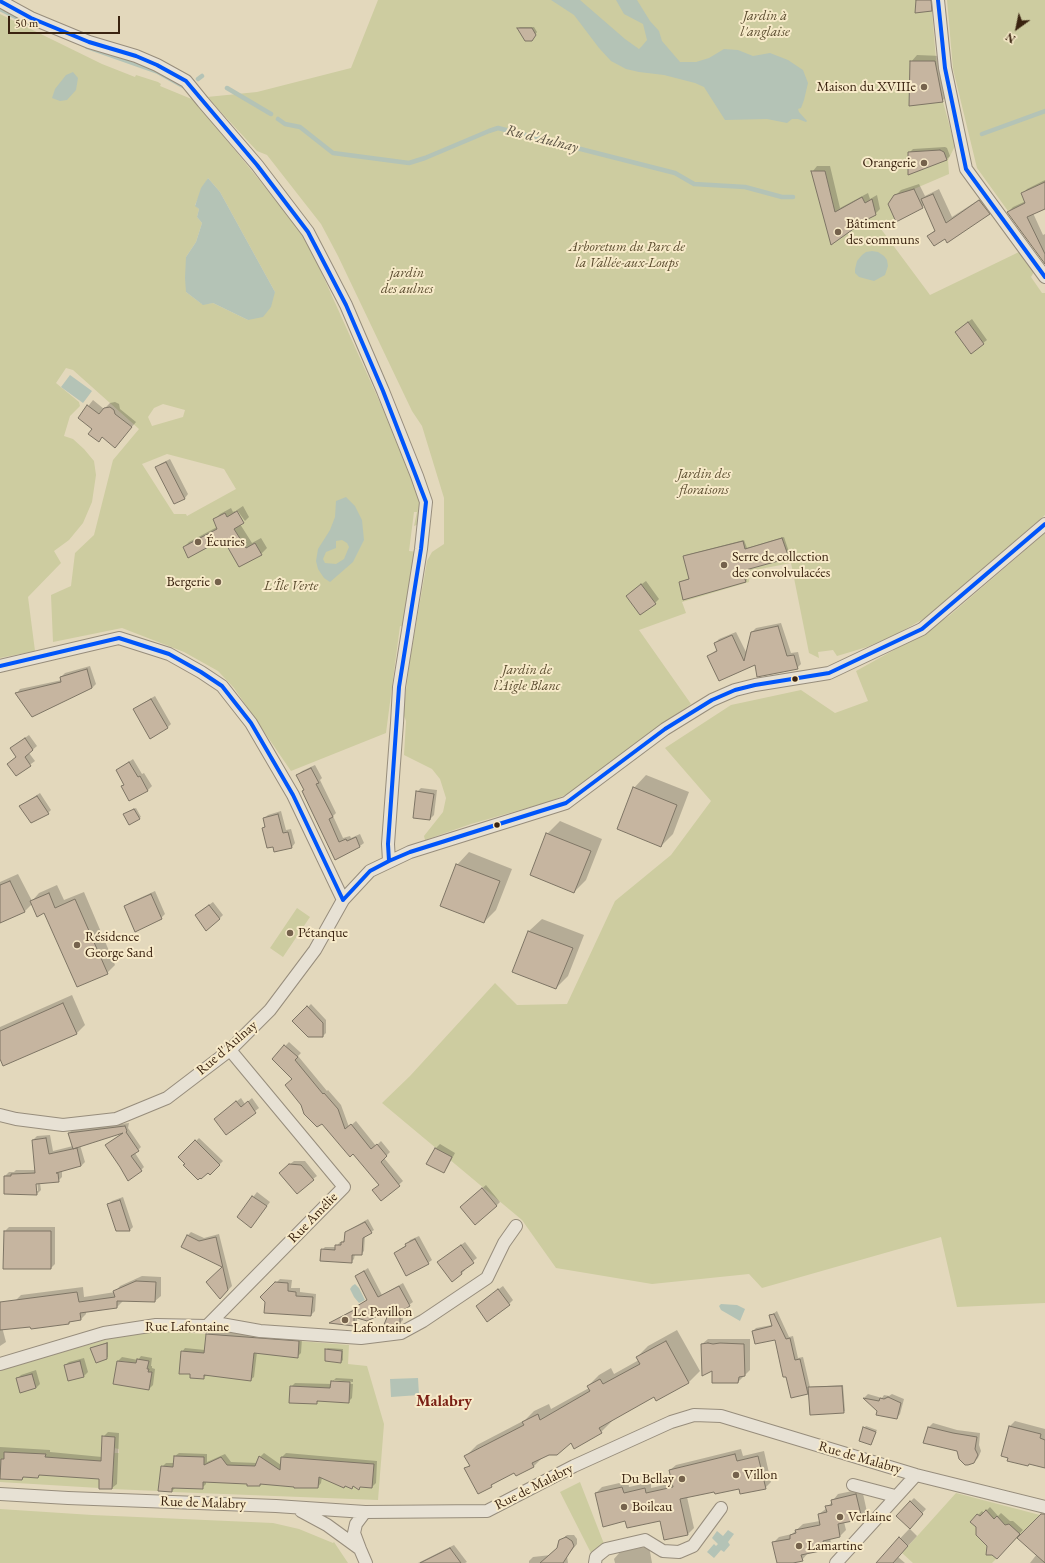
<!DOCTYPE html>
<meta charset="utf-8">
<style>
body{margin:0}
#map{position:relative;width:1045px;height:1563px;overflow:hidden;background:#e3d8bc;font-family:"EB Garamond",serif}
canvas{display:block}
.north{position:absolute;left:997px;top:8px;width:40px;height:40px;-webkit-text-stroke:3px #f7eac9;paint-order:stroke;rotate:213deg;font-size:11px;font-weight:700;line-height:16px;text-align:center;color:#3a2310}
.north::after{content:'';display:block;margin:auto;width:14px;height:18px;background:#3a2310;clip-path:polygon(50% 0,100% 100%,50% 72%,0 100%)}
.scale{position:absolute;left:8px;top:16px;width:112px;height:18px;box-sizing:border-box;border:2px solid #3a2310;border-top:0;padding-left:5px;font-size:12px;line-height:14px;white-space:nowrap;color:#3a2310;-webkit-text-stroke:3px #f7eac9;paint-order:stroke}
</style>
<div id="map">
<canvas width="1045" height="1563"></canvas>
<div class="north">N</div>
<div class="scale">50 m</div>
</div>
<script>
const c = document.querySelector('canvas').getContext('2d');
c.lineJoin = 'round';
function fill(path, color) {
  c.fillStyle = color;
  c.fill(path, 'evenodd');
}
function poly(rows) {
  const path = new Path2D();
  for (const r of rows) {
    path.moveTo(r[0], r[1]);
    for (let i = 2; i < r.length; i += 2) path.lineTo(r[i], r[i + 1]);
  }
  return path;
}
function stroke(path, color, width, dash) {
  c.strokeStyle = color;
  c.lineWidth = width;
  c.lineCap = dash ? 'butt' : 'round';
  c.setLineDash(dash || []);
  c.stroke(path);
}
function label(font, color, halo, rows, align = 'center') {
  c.font = font + ' "EB Garamond",serif';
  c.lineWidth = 4;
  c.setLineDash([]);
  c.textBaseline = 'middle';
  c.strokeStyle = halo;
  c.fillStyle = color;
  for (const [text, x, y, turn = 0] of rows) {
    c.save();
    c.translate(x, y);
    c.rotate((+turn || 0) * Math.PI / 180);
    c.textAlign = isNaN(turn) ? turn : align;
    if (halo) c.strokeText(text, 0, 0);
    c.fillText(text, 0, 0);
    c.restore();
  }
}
const green = poly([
 [378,0,931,0,938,83,955,146,948,160,949,174,914,189,919,200,896,222,881,229,930,295,1019,252,1034,272,1031,277,1042,293,1045,293,1045,515,925,618,895,635,867,647,837,656,833,650,818,652,819,658,809,653,791,563,750,571,749,582,682,602,686,613,639,630,691,704,568,794,548,802,471,824,425,840,424,836,443,812,446,798,440,779,432,769,404,755,406,721,403,713,410,659,427,561,432,552,444,544,458,539,444,544,444,498,422,426,412,411,338,256,321,224,267,155,257,151,207,97,257,92,351,68],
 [947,0,1045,0,1045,182,1021,193,1025,203,1008,211,977,168,953,69],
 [0,14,102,64,135,77,136,75,158,82,161,84,160,86,194,100,305,236,391,427,399,448,403,453,422,503,419,524,414,526,417,512,414,512,409,551,418,552,405,627,400,626,386,733,291,771,234,688,218,671,184,652,122,628,53,642,51,595,71,586,75,553,94,535,113,460,139,429,73,370,66,368,56,383,79,402,80,406,70,416,64,436,73,439,84,449,94,461,96,475,92,502,83,523,69,540,54,551,61,563,28,597,35,651,0,658],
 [208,178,220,192,275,292,248,320,213,303,202,304,186,292,186,257,196,242,202,223,197,217,199,209,195,205],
 [163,404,185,410,183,417,152,426,148,417,154,408],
 [167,454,224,469,236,489,187,516,186,514,174,514,142,464],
 [1045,533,1045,1303,957,1307,941,1237,762,1288,749,1274,652,1284,556,1268,522,1220,382,1103,410,1076,495,983,517,1005,567,1004,615,901,671,855,711,801,665,748,731,705,801,690,835,713,868,701,856,671,912,640,949,616],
 [297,908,310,917,283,957,270,948],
 [153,1331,206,1334,205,1347,299,1341,349,1345,348,1364,367,1366,384,1424,378,1500,172,1492,172,1488,184,1458,184,1456,174,1456,173,1467,161,1466,158,1491,112,1489,114,1453,119,1453,119,1449,114,1448,102,1437,99,1488,0,1482,0,1370,108,1339],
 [326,1349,342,1351,341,1363,325,1361],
 [137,1360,149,1361,147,1369,149,1369,148,1372,152,1373,149,1390,114,1384,122,1361,128,1362,135,1369],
 [580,1482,606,1549,595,1563,588,1563,592,1555,560,1492],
 [956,1493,1040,1515,992,1563,913,1563,902,1553],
 [0,1509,92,1515,273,1523,299,1529,333,1543,334,1542,348,1563,0,1563]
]);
const water = poly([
 [551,0,580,0,625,39,639,49,642,46,647,40,643,24,624,14,616,0,637,0,650,21,659,31,662,41,680,62,696,62,709,58,724,49,738,50,753,56,770,53,788,60,803,70,808,83,804,100,801,108,798,109,799,112,807,121,806,122,798,119,792,119,787,123,767,119,725,120,704,87,695,83,664,75,639,72,626,69,611,61,599,48,574,15],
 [73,72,78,78,76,90,67,100,60,101,52,98,55,89,66,75],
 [208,178,220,192,275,292,271,307,263,317,248,320,213,303,203,305,186,292,185,278,186,257,196,242,202,223,197,217,199,209,195,206,201,188],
 [872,251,878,252,884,256,887,260,888,266,885,275,874,281,859,277,855,273,855,269,857,261,862,255,866,252],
 [70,375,92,391,83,403,61,387],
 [346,497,355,506,362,520,364,540,353,562,330,582,324,578,318,569,316,561,318,549,330,530,335,517,336,501],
 [342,540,347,543,349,547,344,559,336,564,325,563,323,559,326,552,336,548,336,541],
 [355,1284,359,1288,365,1300,359,1303,354,1297,350,1289,352,1286],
 [721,1304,737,1305,745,1309,740,1321,721,1310,719,1306],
 [418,1378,419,1395,391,1397,390,1379],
 [728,1530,734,1534,728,1542,730,1545,724,1552,721,1550,714,1558,707,1552,714,1544,716,1546,718,1544,712,1538,717,1531,723,1536]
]);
const shadow = poly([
 [917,0,934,0,935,6,931,10],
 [520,27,534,27,537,32,533,38,518,28],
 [917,55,941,56,948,95,942,101,911,62],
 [945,147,947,148,950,156,946,160,909,153,913,149],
 [817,166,830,166,840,208,868,193,870,199,877,195,880,209,875,214,866,219,831,243,813,171],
 [1045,180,1045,208,1033,213,1043,235,1045,234,1045,263,1008,212,1013,207,1026,201,1022,194,1027,189],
 [919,184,925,196,939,189,952,217,986,195,995,207,989,213,945,238,928,236,935,230,924,205,922,207,895,196,901,190],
 [972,319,987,340,983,343,960,328],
 [93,400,104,409,110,403,115,402,119,404,120,409,136,422,115,447,79,418],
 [170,459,188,494,185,498,175,502,157,468,160,464],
 [243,506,249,517,245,521,237,510],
 [231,508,233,512,235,511,243,522,244,522,240,524,252,543,261,538,267,548,261,554,239,566,223,538,184,547,189,542,217,527,214,520,220,514],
 [784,537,790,555,744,570,747,580,745,582,680,582,690,578,684,557,686,555,744,540,747,548],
 [646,581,659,599,655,603,631,592],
 [781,623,791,653,798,652,801,664,797,668,756,664,708,656,718,649,715,643,719,639,736,632,747,654,752,632,756,628],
 [90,666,96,684,92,688,17,693,20,689,62,680,61,677,65,673],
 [155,696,171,724,167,728,134,709,138,706],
 [29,735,37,746,29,753,35,761,16,775,17,757,15,745],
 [133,759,142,774,144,773,152,786,148,790,130,800,123,786,125,784,117,770],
 [315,765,322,778,320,780,336,813,333,816,343,838,350,836,351,838,360,834,364,843,360,846,336,859,298,775,302,771],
 [646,775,689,792,673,834,661,846,634,788],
 [421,788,437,790,434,815,430,819,417,792],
 [40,793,51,810,48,813,20,806],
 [136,808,141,817,139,818,126,813],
 [281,811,286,830,291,829,295,843,292,847,275,851,263,828,266,825,264,818,268,815],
 [560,821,602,839,586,880,574,892,547,834],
 [469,852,512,869,496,910,484,922,457,865],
 [18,874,32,901,39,893,57,885,64,900,84,892,115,965,107,973,45,912,32,904,25,911,0,922,0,882],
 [155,891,165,914,161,918,125,907,129,903],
 [213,902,223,915,219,919,199,912],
 [542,919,584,935,568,976,556,988,513,972,529,931],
 [72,995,85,1025,77,1033,0,1057,0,1027],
 [311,1004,326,1020,326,1033,323,1036,294,1021],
 [289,1042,301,1053,298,1056,327,1091,328,1090,341,1105,349,1127,356,1121,376,1146,381,1141,390,1152,384,1158,403,1181,382,1200,380,1185,293,1079,273,1059],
 [241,1098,245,1104,252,1098,259,1108,226,1134,219,1115],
 [129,1123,128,1128,141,1147,135,1153,144,1167,141,1170,106,1145,124,1132,80,1145,85,1162,81,1166,62,1171,62,1177,58,1181,40,1183,41,1190,37,1194,5,1176,9,1172,14,1172,16,1170,36,1170,33,1140,37,1136,50,1135,53,1151,73,1146,69,1133,72,1130],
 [35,1179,37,1179,38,1191,36,1191],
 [199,1138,223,1161,210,1174,208,1172,186,1164,180,1157],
 [440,1144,455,1153,447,1168,443,1172,428,1163,436,1148],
 [294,1161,305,1161,317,1176,313,1179,284,1169],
 [486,1185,500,1202,496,1206,465,1203],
 [257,1192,270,1202,251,1227,238,1217],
 [123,1197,133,1227,130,1230,117,1230,109,1204,112,1201],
 [368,1219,374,1230,365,1236,364,1251,361,1254,355,1254,354,1259,351,1262,322,1250,325,1247,336,1247,340,1242,342,1242,345,1239,346,1233,349,1230],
 [9,1227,55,1227,55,1264,51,1268,5,1231],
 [191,1232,204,1238,219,1234,232,1286,220,1298,208,1283,223,1267,182,1246,188,1235],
 [419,1236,432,1260,428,1263,395,1253,406,1245,410,1240],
 [465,1242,477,1258,464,1268,465,1270,461,1274,439,1262],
 [368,1268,382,1295,403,1283,413,1302,403,1309,403,1320,400,1323,391,1308,357,1317,357,1321,353,1325,331,1322,358,1307,362,1303,368,1299,356,1276],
 [142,1276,161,1277,161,1296,155,1301,122,1300,123,1301,117,1307,86,1311,86,1314,81,1319,72,1320,69,1323,15,1301,21,1295,83,1287,84,1297,115,1292,120,1286],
 [280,1279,292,1280,291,1288,300,1288,300,1292,316,1294,315,1311,311,1315,266,1301,262,1297],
 [503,1286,513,1300,509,1304,481,1302],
 [777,1311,789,1337,793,1336,798,1358,803,1357,810,1387,843,1385,845,1411,843,1412,809,1391,807,1393,775,1339,753,1331,756,1328,772,1325,770,1316],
 [0,1327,2,1327,6,1342,0,1346],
 [677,1330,700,1371,689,1382,657,1400,654,1396,611,1420,612,1421,601,1432,572,1442,543,1457,534,1466,516,1475,514,1471,497,1480,491,1486,466,1469,470,1464,466,1456,477,1445,525,1420,534,1411,549,1404,551,1409,589,1388,588,1386,599,1375,611,1368,614,1374,639,1360,637,1357,648,1346],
 [210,1331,302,1338,301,1353,297,1357,257,1352,254,1377,250,1380,207,1375,203,1378,182,1352,185,1348,205,1350,207,1335],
 [708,1339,750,1339,750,1370,738,1382,713,1369,702,1344],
 [108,1342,108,1357,106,1358,92,1348],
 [328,1348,343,1349,343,1360,341,1362,326,1360,326,1349],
 [141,1356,152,1358,151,1366,152,1366,152,1368,155,1369,153,1385,149,1389,115,1383,118,1361,122,1357,138,1360],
 [84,1358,88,1372,84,1376,65,1365,69,1362],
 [36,1370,40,1384,36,1388,17,1379,21,1375],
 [336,1378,353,1379,353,1382,334,1380,334,1382,353,1384,352,1398,348,1402,320,1400,316,1403,291,1387,295,1383,332,1384,332,1382],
 [868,1394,882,1398,884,1395,889,1396,892,1394,904,1399,900,1414,897,1418,878,1411,864,1398],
 [1015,1421,1045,1429,1045,1467,1010,1426],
 [933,1423,957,1430,980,1433,979,1445,981,1451,978,1458,974,1462,958,1450,924,1443,929,1427],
 [866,1426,877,1430,871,1444,864,1428],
 [108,1432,119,1433,117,1484,112,1488,100,1488,100,1478,41,1474,38,1477,25,1476,22,1479,0,1478,0,1447,50,1450,50,1452,102,1457,103,1437],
 [741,1449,743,1456,764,1451,771,1482,765,1488,739,1488,715,1491,687,1497,694,1528,688,1534,665,1539,661,1519,626,1520,596,1493,602,1487,628,1481,629,1487,651,1482,651,1488,673,1483,670,1470,676,1465],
 [179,1453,207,1454,207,1462,225,1454,231,1462,258,1463,260,1457,264,1453,281,1465,282,1457,286,1453,377,1461,376,1483,372,1487,361,1486,359,1488,353,1486,351,1488,322,1477,321,1483,318,1487,262,1484,260,1485,248,1483,206,1481,206,1484,202,1488,176,1487,172,1491,162,1467,166,1463,175,1463,175,1456],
 [862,1489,867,1512,861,1518,844,1522,846,1530,840,1536,830,1538,831,1543,825,1549,808,1553,802,1560,788,1563,778,1563,773,1543,779,1537,792,1534,803,1524,820,1521,819,1514,827,1508,838,1494],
 [914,1498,926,1509,909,1528,917,1536,898,1557,905,1563,877,1563,910,1528,910,1502],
 [990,1507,998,1516,1001,1513,1010,1521,1013,1521,1023,1530,997,1557,976,1527,971,1522,982,1511,984,1513],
 [1045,1511,1045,1563,1030,1563,1037,1554,1019,1538],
 [567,1535,574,1535,577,1539,577,1544,567,1556,568,1563,529,1563,529,1561,533,1557,551,1555,558,1548,559,1542],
 [454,1545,467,1562,465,1563,418,1563],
 [649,1546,652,1563,615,1563,614,1559,620,1552]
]);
const stream = poly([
 [0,9,32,25],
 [87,47,158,72,183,86],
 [198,79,202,76],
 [227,88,271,114],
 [278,119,285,124,300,127,333,153,409,163,425,158,489,131,498,128,675,173,694,184,745,187,782,197,793,197],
 [982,134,1045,111]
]);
const building = poly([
 [916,0,931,0,932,11,915,13,916,0],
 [517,28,532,28,536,35,532,41,525,41,517,28],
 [910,61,935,61,943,102,909,106,910,61],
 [940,150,944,152,947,160,908,175,908,152,940,150],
 [811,171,825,171,835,212,862,197,865,203,872,199,876,215,866,220,831,245,811,171],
 [1045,182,1045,209,1027,217,1045,254,1045,264,1007,212,1025,203,1021,193,1045,182],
 [914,189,923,208,896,222,888,204,894,195,914,189],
 [933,194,946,223,979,200,990,214,947,243,945,239,934,246,927,236,935,231,921,199,933,194],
 [968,322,984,344,971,354,955,332,968,322],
 [87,405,99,414,104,408,110,407,114,410,115,414,132,427,115,448,102,437,99,442,88,434,92,429,78,418,87,405],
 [166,462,185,499,174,504,155,467,166,462],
 [237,511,244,523,234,529,246,548,255,543,262,555,239,567,223,539,188,558,183,547,217,529,213,519,225,513,227,517,237,511],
 [782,538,789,558,742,571,746,582,683,600,679,582,689,579,683,556,743,541,745,549,782,538],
 [641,584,656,604,640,615,626,596,641,584],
 [778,626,787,656,794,655,798,669,757,677,755,665,719,681,707,656,717,651,714,643,732,635,744,661,751,632,778,626],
 [87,669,92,688,32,717,15,693,61,682,60,677,87,669],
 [151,699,168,728,150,739,133,709,151,699],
 [25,738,33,750,25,757,31,766,16,776,7,764,16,757,10,748,25,738],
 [129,762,138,777,140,776,148,791,129,801,121,786,124,785,116,770,129,762],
 [311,768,319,783,316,784,333,817,329,819,339,842,346,839,347,841,356,837,360,847,335,860,302,791,304,790,296,775,311,768],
 [633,787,677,805,661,847,617,829,633,787],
 [416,791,434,794,430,820,413,818,416,791],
 [37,796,49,814,31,823,19,806,37,796],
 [134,809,140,819,129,825,123,814,134,809],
 [278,814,283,833,288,832,292,848,274,852,273,847,267,848,262,828,265,827,263,818,278,814],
 [546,833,591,851,574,893,530,875,546,833],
 [456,864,500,881,484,923,440,906,456,864],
 [10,881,25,912,0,923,0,885,10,881],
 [49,893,55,908,75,899,108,974,77,987,44,913,37,917,30,901,49,893],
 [151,894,162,919,135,932,124,906,151,894],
 [209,905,220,919,206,931,195,915,209,905],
 [528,931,573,948,556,989,512,972,528,931],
 [63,1003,77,1034,3,1066,0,1059,0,1031,63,1003],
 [307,1006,323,1023,323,1037,308,1037,292,1021,307,1006],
 [284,1045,298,1057,295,1060,323,1094,324,1093,338,1109,345,1129,351,1124,371,1149,377,1144,387,1156,381,1162,400,1186,381,1201,372,1190,379,1185,353,1154,350,1157,322,1124,317,1127,304,1114,301,1105,285,1085,292,1079,272,1059,284,1045],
 [236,1101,241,1107,248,1101,256,1113,226,1135,214,1119,236,1101],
 [125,1126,127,1131,126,1132,139,1151,131,1156,142,1171,128,1181,120,1167,105,1145,123,1133,73,1149,68,1133,125,1126],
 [46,1138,49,1154,77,1148,81,1166,56,1173,58,1173,59,1182,36,1184,37,1195,4,1194,4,1176,11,1176,11,1174,35,1173,32,1140,46,1138],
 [195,1140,220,1165,210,1175,208,1173,201,1179,200,1178,198,1180,183,1165,185,1164,178,1157,195,1140],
 [435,1148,452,1157,444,1173,426,1164,435,1148],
 [289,1164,301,1165,314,1180,297,1194,279,1173,289,1164],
 [482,1188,497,1206,475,1225,460,1207,482,1188],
 [252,1196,267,1206,251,1228,237,1217,252,1196],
 [120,1200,130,1231,116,1231,107,1204,120,1200],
 [365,1222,372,1233,363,1238,362,1255,352,1255,352,1263,320,1261,321,1249,335,1250,335,1245,341,1245,341,1242,344,1242,345,1232,365,1222],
 [4,1231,51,1231,51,1269,3,1269,4,1231],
 [187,1235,199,1241,216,1237,228,1290,220,1299,206,1282,222,1267,181,1247,187,1235],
 [415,1239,429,1264,406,1276,394,1253,406,1246,405,1244,415,1239],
 [461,1245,474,1263,461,1272,462,1274,452,1282,437,1262,461,1245],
 [364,1271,378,1297,399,1286,410,1306,400,1312,400,1324,383,1327,390,1310,367,1321,354,1317,354,1326,329,1323,358,1308,357,1306,367,1300,355,1276,364,1271],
 [136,1281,156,1282,155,1302,117,1301,117,1308,80,1313,81,1320,69,1322,69,1324,31,1329,30,1327,0,1330,0,1302,77,1292,79,1302,115,1297,113,1291,136,1281],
 [275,1282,288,1283,288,1291,296,1292,296,1296,313,1297,311,1316,264,1313,265,1302,260,1297,275,1282],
 [498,1289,510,1305,487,1322,476,1306,498,1289],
 [774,1314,786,1339,790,1338,795,1360,800,1359,808,1394,791,1398,786,1377,783,1377,775,1340,755,1344,752,1331,772,1326,769,1315,774,1314],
 [206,1334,299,1341,298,1358,254,1353,251,1381,204,1375,204,1379,190,1378,190,1374,179,1374,181,1351,204,1353,206,1334],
 [666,1341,689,1383,656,1401,654,1397,599,1428,602,1433,574,1449,571,1443,557,1455,549,1455,532,1463,534,1467,516,1476,514,1473,491,1485,492,1487,478,1494,464,1468,470,1466,464,1456,524,1425,522,1422,538,1414,540,1420,590,1391,587,1386,600,1379,603,1384,640,1364,636,1357,666,1341],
 [107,1343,107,1359,96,1363,90,1348,107,1343],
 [708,1343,713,1344,720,1343,744,1344,745,1376,739,1377,738,1383,712,1383,712,1371,702,1376,701,1344,708,1343],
 [325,1349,342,1351,341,1363,325,1361,325,1349],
 [137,1359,149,1361,147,1369,149,1369,148,1372,152,1372,149,1390,113,1384,117,1361,136,1363,137,1359],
 [80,1361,84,1377,68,1381,64,1365,80,1361],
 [32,1374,36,1388,20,1393,16,1378,32,1374],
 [331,1381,350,1382,349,1403,317,1401,317,1404,289,1403,290,1386,330,1388,331,1381],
 [842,1386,844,1413,810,1415,808,1387,842,1386],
 [888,1397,901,1403,897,1419,876,1415,877,1411,863,1398,879,1401,880,1398,884,1399,888,1397],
 [1009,1426,1041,1434,1040,1438,1045,1440,1045,1468,1029,1464,1028,1466,1007,1461,1008,1458,1001,1456,1009,1426],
 [863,1427,876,1432,871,1445,859,1441,863,1427],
 [928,1427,953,1433,977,1437,975,1449,978,1455,974,1463,968,1465,965,1465,959,1459,957,1451,923,1443,928,1427],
 [102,1436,115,1437,112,1489,99,1489,99,1479,39,1475,38,1478,23,1477,22,1480,0,1479,1,1459,4,1459,4,1452,46,1454,45,1457,101,1461,102,1436],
 [735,1454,737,1461,758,1456,766,1489,740,1494,739,1489,715,1494,714,1492,680,1499,688,1535,664,1540,660,1521,627,1528,625,1521,603,1527,595,1493,622,1487,624,1493,645,1488,646,1493,673,1487,669,1470,735,1454],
 [174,1456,204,1457,204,1465,221,1457,227,1465,255,1466,259,1456,280,1470,281,1457,374,1464,372,1488,360,1487,359,1490,353,1486,352,1489,345,1486,344,1488,319,1477,318,1488,294,1488,294,1487,260,1484,260,1486,247,1486,247,1484,203,1482,203,1489,172,1488,172,1492,158,1491,161,1466,173,1467,174,1456],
 [856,1494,862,1519,838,1524,840,1537,823,1541,825,1550,801,1555,803,1561,793,1563,777,1563,772,1542,790,1539,790,1535,796,1533,795,1530,820,1525,818,1514,827,1512,825,1506,832,1505,831,1500,856,1494],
 [910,1501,923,1514,910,1529,896,1516,910,1501],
 [986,1510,994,1519,997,1516,1005,1525,1009,1524,1020,1534,997,1559,992,1555,986,1555,987,1546,976,1535,976,1527,970,1522,977,1514,980,1516,986,1510],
 [1041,1514,1045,1514,1045,1563,1017,1538,1041,1514],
 [566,1537,572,1541,574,1546,563,1563,540,1563,557,1548,559,1540,566,1537],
 [899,1537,908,1546,893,1563,876,1563,899,1537],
 [450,1548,461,1563,420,1563,450,1548]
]);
const minor = poly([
 [938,0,945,68,966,169,1045,277],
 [0,1,31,18,89,42,136,56,157,65,186,81,203,102,257,165,308,232,346,305,383,391,417,476,426,502,421,549,399,687,397,723,388,844,389,861],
 [0,666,119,638,169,654,201,672,222,686,251,723,293,795,343,900],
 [0,1115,16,1119,63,1125,116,1119,167,1098,230,1050,270,1010,315,950,343,900,370,871,410,852,566,803,665,729,712,700,735,690,755,685,829,673,922,629,1045,524],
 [207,1326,344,1187,230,1050],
 [0,1364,104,1333,156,1325,207,1326,221,1324,260,1331,361,1338,401,1333,423,1321,487,1278,504,1243,516,1226],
 [853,1485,895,1496],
 [0,1494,68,1498,276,1506,365,1512,487,1511,574,1466,671,1422,694,1415,721,1416,916,1475,1045,1507],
 [301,1511,327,1525,360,1549],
 [365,1512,356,1524,354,1533,360,1549,366,1563],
 [595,1563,596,1557,606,1549,645,1540,663,1551,679,1552,693,1546,721,1508],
 [836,1563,916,1475]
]);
const bus1 = poly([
 [938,0,945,68,966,169,1045,277],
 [0,1,31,18,89,42,136,56,157,65,186,81,257,165,308,232,346,305,383,391,426,502,421,549,399,687,388,844,389,861],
 [0,666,119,638,169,654,201,672,222,686,251,723,293,795,343,900],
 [343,900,370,871,389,861,410,852,566,803,665,729,712,700,735,690,755,685,829,673,922,629,1045,524]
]);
const markers = [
 [924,87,4,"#75624c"],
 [924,163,4,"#75624c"],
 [838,232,4,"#75624c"],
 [198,542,4,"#75624c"],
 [724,565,4,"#75624c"],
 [218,582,4,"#75624c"],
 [795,679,3.5,"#3a2310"],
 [497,825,3.5,"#3a2310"],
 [290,933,4,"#75624c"],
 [77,945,4,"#75624c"],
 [345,1320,4,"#75624c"],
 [736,1475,4,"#75624c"],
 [682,1479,4,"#75624c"],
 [624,1507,4,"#75624c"],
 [840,1517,4,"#75624c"],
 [799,1546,4,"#75624c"]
];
const parkNames = [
 ["Jardin à",765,16],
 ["l'anglaise",765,32],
 ["Arboretum du Parc de",627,247],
 ["la Vallée-aux-Loups",627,263],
 ["jardin",407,273],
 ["des aulnes",407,289],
 ["Jardin des",704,474],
 ["floraisons",704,490],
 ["L'Île Verte",291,586],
 ["Jardin de",527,670],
 ["l’Aigle Blanc",527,686]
];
const poiNames = [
 ["Maison du XVIIIe",916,87,"right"],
 ["Orangerie",916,163,"right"],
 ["Bâtiment",846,224],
 ["des communs",846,240],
 ["Écuries",206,542],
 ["Serre de collection",732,557],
 ["des convolvulacées",732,573],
 ["Bergerie",210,582,"right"],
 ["Pétanque",298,933],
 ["Résidence",85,937],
 ["George Sand",85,953],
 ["Le Pavillon",353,1312],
 ["Lafontaine",353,1328],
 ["Villon",744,1475],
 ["Du Bellay",674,1479,"right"],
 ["Boileau",632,1507],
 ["Verlaine",848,1517],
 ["Lamartine",807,1546]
];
const streetNames = [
 ["Rue d'Aulnay",227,1048,-41],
 ["Rue Amélie",313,1218,-46],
 ["Rue Lafontaine",187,1327],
 ["Rue de Malabry",860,1458,16],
 ["Rue de Malabry",534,1487,-27],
 ["Rue de Malabry",203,1503,2]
];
const waterNames = [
 ["Ru d'Aulnay",542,139,14]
];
const quarterNames = [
 ["Malabry",444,1402]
];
fill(green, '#cdcca0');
fill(water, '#b4c3b6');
fill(shadow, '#0003');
stroke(stream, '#b4c3b6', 4.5);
fill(building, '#c6b5a0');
stroke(building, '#7e7565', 1);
stroke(minor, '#978d7c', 14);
stroke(minor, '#e7e1d4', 12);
stroke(bus1, '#0055fa', 4);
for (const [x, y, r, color] of markers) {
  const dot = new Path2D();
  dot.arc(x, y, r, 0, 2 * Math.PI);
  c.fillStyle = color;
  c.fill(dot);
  stroke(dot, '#f7eac9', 1.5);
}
label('italic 14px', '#5a4b2e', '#f7eac9', parkNames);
label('14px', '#3a2310', '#f7eac9', poiNames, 'left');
label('14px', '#3a2310', '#f7eac9', streetNames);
label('italic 15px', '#595041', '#f7eac9', waterNames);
label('bold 16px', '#7a1f14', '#f7eac9', quarterNames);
</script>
